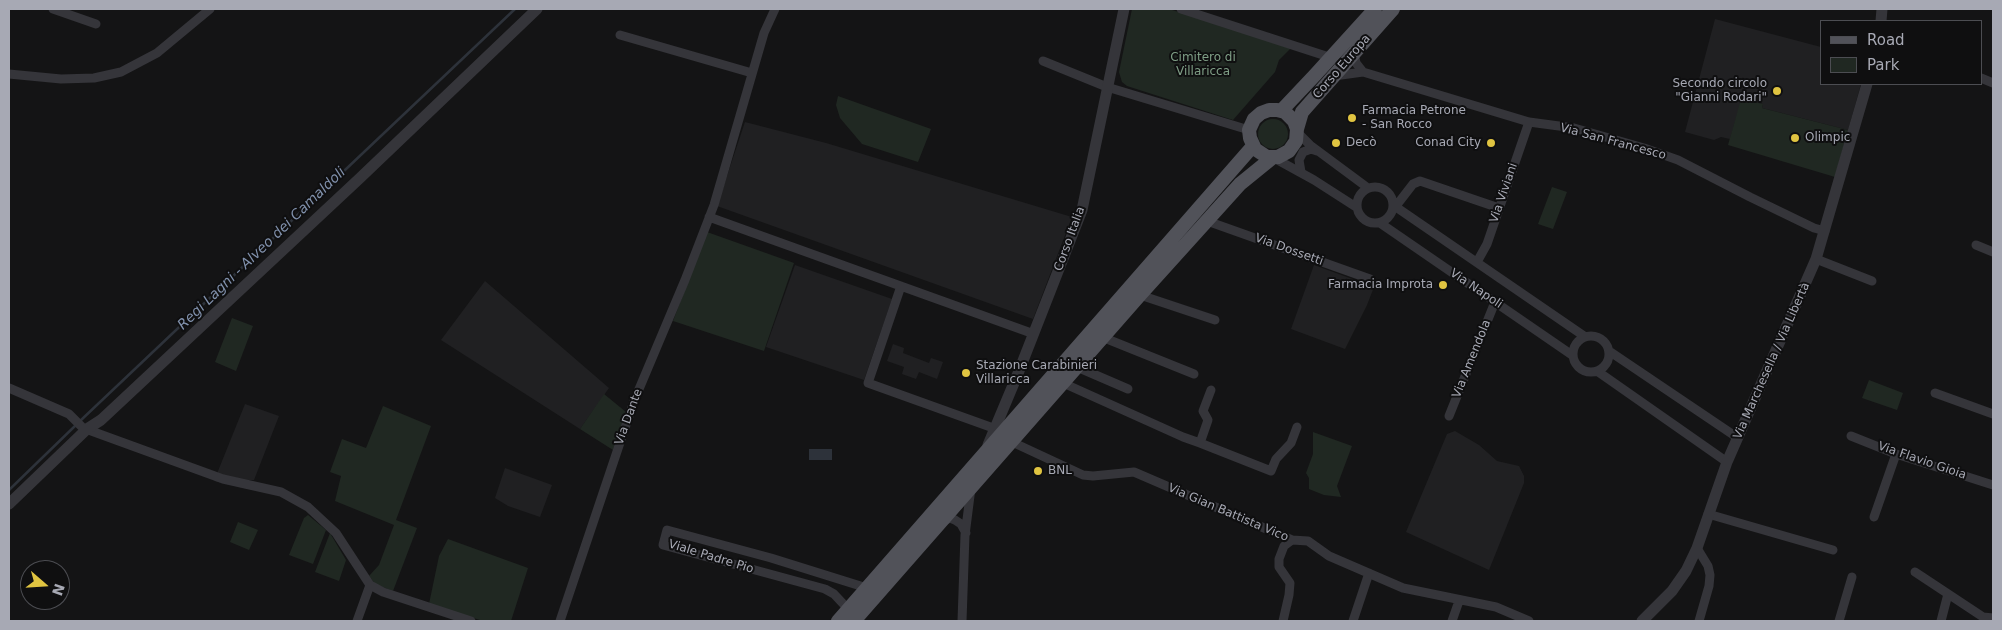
<!DOCTYPE html>
<meta charset="utf-8">
<style>
body{margin:0}
#map{position:relative;width:2002px;height:630px;overflow:hidden;background:#141415;font-family:"DejaVu Sans",sans-serif}
canvas{display:block}
.frame{position:absolute;inset:0;border:10px solid #a7a9b4;pointer-events:none}
.legend{position:absolute;left:1820px;top:20px;width:162px;height:65px;box-sizing:border-box;background:#0f0f10;border:1px solid #4c4d52;margin:0;padding:6px 9px;list-style:none;font-size:15px;color:#a7a9b4}
.legend li{display:flex;align-items:center;gap:10px;height:25px}
.legend b{width:25px;border:1px solid #4c4d52}
.north{position:absolute;left:20px;top:560px;width:50px;height:50px;box-sizing:border-box;background:#0f0f10;border:1px solid #4c4d52;border-radius:50%;rotate:109deg;font-size:14px;font-weight:700;line-height:20px;text-align:center;color:#a7a9b4}
.north::after{content:'';display:block;margin:auto;width:18px;height:22px;background:#e0c441;clip-path:polygon(50% 0,100% 100%,50% 72%,0 100%)}
</style>
<div id="map">
<canvas width="2002" height="630"></canvas>
<div class="frame"></div>
<ul class="legend">
<li><b style="height:6px;background:#515259"></b>Road</li>
<li><b style="height:14px;background:#202822"></b>Park</li>
</ul>
<div class="north">N</div>
</div>
<script>
const c = document.querySelector('canvas').getContext('2d');
c.lineJoin = 'round';
function fill(path, color) {
  c.fillStyle = color;
  c.fill(path, 'evenodd');
}
function poly(rows) {
  const path = new Path2D();
  for (const r of rows) {
    if (r.length === 3) {
      path.moveTo(r[0] + r[2], r[1]);
      path.arc(r[0], r[1], r[2], 0, 2 * Math.PI);
      continue;
    }
    path.moveTo(r[0], r[1]);
    for (let i = 2; i < r.length; i += 2) path.lineTo(r[i], r[i + 1]);
  }
  return path;
}
function stroke(path, color, width, dash) {
  c.strokeStyle = color;
  c.lineWidth = width;
  c.lineCap = dash ? 'butt' : 'round';
  c.setLineDash(dash || []);
  c.stroke(path);
}
function label(font, color, halo, rows, align = 'center') {
  c.font = font + ' "DejaVu Sans",sans-serif';
  c.lineWidth = 4;
  c.setLineDash([]);
  c.textBaseline = 'middle';
  c.strokeStyle = halo;
  c.fillStyle = color;
  for (const [text, x, y, turn = 0] of rows) {
    c.save();
    c.translate(x, y);
    c.rotate((+turn || 0) * Math.PI / 180);
    c.textAlign = isNaN(turn) ? turn : align;
    if (halo) c.strokeText(text, 0, 0);
    c.fillText(text, 0, 0);
    c.restore();
  }
}
const built = poly([
 [1715,19,1821,47,1821,84,1861,84,1848,130,1762,108,1763,104,1742,99,1730,139,1721,137,1714,140,1685,132],
 [745,122,826,143,1072,217,1033,319,717,206],
 [795,265,892,299,864,380,766,347],
 [1314,265,1374,287,1367,305,1345,349,1291,329],
 [485,281,609,388,580,429,441,340],
 [893,344,904,348,903,353,929,363,931,358,943,362,937,379,919,372,916,379,902,374,904,367,887,361],
 [245,404,279,416,254,480,249,480,247,489,214,481],
 [1455,431,1479,445,1497,461,1519,466,1524,476,1524,483,1489,570,1406,532,1447,434],
 [505,468,552,485,540,517,508,506,495,498]
]);
const green = poly([
 [1132,9,1169,9,1292,47,1279,60,1275,72,1233,120,1127,86,1122,82,1119,72],
 [838,96,931,129,918,162,862,144,840,118,836,105],
 [1741,99,1763,104,1762,108,1848,130,1835,177,1728,145],
 [1273,134,15],
 [1552,187,1567,192,1553,229,1538,224],
 [707,232,794,263,764,351,673,321],
 [232,318,253,326,236,371,215,362],
 [1869,380,1903,393,1897,410,1862,398],
 [604,394,626,412,613,450,580,429],
 [383,406,431,426,396,520,417,528,393,591,375,584,369,576,379,565,394,525,335,501,341,476,330,472,342,439,366,448],
 [1313,432,1352,446,1337,486,1341,497,1324,495,1309,489,1309,478,1306,473,1313,454],
 [308,515,326,530,313,564,289,555,304,518],
 [238,522,258,530,249,550,230,542],
 [330,533,346,560,339,581,315,572],
 [448,539,528,568,511,621,483,621,429,604,439,556]
]);
const water = poly([
 [809,449,832,449,832,460,809,460]
]);
const stream = poly([
 [80,421,515,9],
 [9,490,76,425]
]);
const minor = poly([
 [53,9,96,24],
 [1181,9,1326,56,1330,59],
 [620,35,752,73],
 [1354,53,1356,63,1363,72],
 [1043,61,1107,87,1249,130],
 [9,74,61,79,94,78,121,72,157,53,210,9],
 [1334,76,1363,72,1529,122,1574,128,1644,148,1678,160,1750,197,1814,228,1825,231],
 [1981,78,1993,83],
 [1297,132,1310,145,1368,188],
 [1274,158,1314,180,1356,207],
 [1301,172,1299,160,1303,152,1311,149,1317,151],
 [1375,205,18],
 [1393,205,1584,336],
 [1396,206,1413,184,1420,181,1499,208],
 [709,217,1034,334],
 [1207,221,1370,279],
 [1380,223,1572,355],
 [1976,245,1993,252],
 [1816,259,1872,281],
 [1477,262,1487,244,1529,122],
 [901,286,868,383,996,429],
 [1140,295,1215,320],
 [1591,354,18],
 [1102,337,1194,374],
 [1609,351,1738,438],
 [1077,367,1128,389],
 [1597,371,1727,462],
 [1063,383,1183,437,1200,443,1208,420,1203,411,1211,390],
 [9,388,69,414,83,428,223,479,281,492,308,507,336,533,370,585,383,592,471,621],
 [1935,393,1993,414],
 [1449,416,1495,302],
 [1851,436,1896,454,1993,485],
 [1012,442,1083,475,1093,476,1134,472,1292,540,1308,541,1329,556,1403,588,1496,607,1529,621],
 [1200,443,1271,471,1276,459,1291,443,1297,427],
 [1708,514,1833,550],
 [1874,517,1896,454],
 [943,521,950,518,955,520,961,524,966,533],
 [1697,548,1708,566,1710,575,1709,586,1699,621],
 [1915,572,1983,617,1993,618],
 [848,609,834,594,825,589,663,545,667,530,771,558,867,588],
 [357,621,370,585],
 [560,621,634,401,685,280,714,205,764,33,775,9],
 [962,621,965,535,971,488],
 [1283,621,1289,595,1290,583,1279,567,1279,559,1284,546,1292,540],
 [1353,621,1369,573],
 [1452,621,1459,601],
 [1839,621,1852,577],
 [1941,621,1948,594]
]);
const tertiary = poly([
 [1881,21,1882,9],
 [988,445,1019,371,1082,210,1124,9],
 [9,504,87,429,101,420,360,178,537,9],
 [1642,621,1672,591,1686,571,1697,548,1727,462,1816,259,1867,84]
]);
const primary = poly([
 [1281,111,1315,75,1375,9],
 [1297,129,1294,121,1285,112,1277,110,1269,110,1261,113,1254,119,1249,130,1250,138,1255,149,1267,157,1278,157,1289,151,1296,141,1297,129,1302,112,1393,9],
 [838,621,1253,146],
 [854,621,1140,295,1240,184,1272,158]
]);
const markers = [
 [1777,91,5,"#e0c441"],
 [1352,118,5,"#e0c441"],
 [1795,138,5,"#e0c441"],
 [1336,143,5,"#e0c441"],
 [1491,143,5,"#e0c441"],
 [1443,285,5,"#e0c441"],
 [966,373,5,"#e0c441"],
 [1038,471,5,"#e0c441"]
];
const parkNames = [
 ["Cimitero di",1203,58],
 ["Villaricca",1203,72]
];
const streetNames = [
 ["Corso Europa",1342,67,-49],
 ["Via San Francesco",1613,142,15],
 ["Via Viviani",1504,193,-71],
 ["Corso Italia",1070,239,-70],
 ["Via Dossetti",1289,250,20],
 ["Via Napoli",1476,289,34],
 ["Via Amendola",1472,359,-68],
 ["Via Marchesella / Via Libertà",1772,361,-66],
 ["Via Dante",629,417,-70],
 ["Via Flavio Gioia",1922,461,19],
 ["Via Gian Battista Vico",1228,513,23],
 ["Viale Padre Pio",711,557,17]
];
const poiNames = [
 ["Secondo circolo",1767,84,"right"],
 ["\"Gianni Rodari\"",1767,98,"right"],
 ["Farmacia Petrone",1362,111],
 ["- San Rocco",1362,125],
 ["Olimpic",1805,138],
 ["Decò",1346,143],
 ["Conad City",1481,143,"right"],
 ["Farmacia Improta",1433,285,"right"],
 ["Stazione Carabinieri",976,366],
 ["Villaricca",976,380],
 ["BNL",1048,471]
];
const waterNames = [
 ["Regi Lagni - Alveo dei Camaldoli",262,249,-44]
];
fill(built, '#202022');
fill(green, '#202822');
fill(water, '#2d323a');
stroke(stream, '#2d323a', 2.5);
stroke(minor, '#35353a', 9);
stroke(tertiary, '#35353a', 11);
stroke(primary, '#515259', 14);
for (const [x, y, r, color] of markers) {
  const dot = new Path2D();
  dot.arc(x, y, r, 0, 2 * Math.PI);
  c.fillStyle = color;
  c.fill(dot);
  stroke(dot, '#0f0f10', 2);
}
label('12px', '#7f9e86', '#0f0f10', parkNames);
label('12px', '#a7a9b4', '#0f0f10', streetNames);
label('12px', '#a7a9b4', '#0f0f10', poiNames, 'left');
label('italic 14px', '#8191ac', '#0f0f10', waterNames);
</script>
